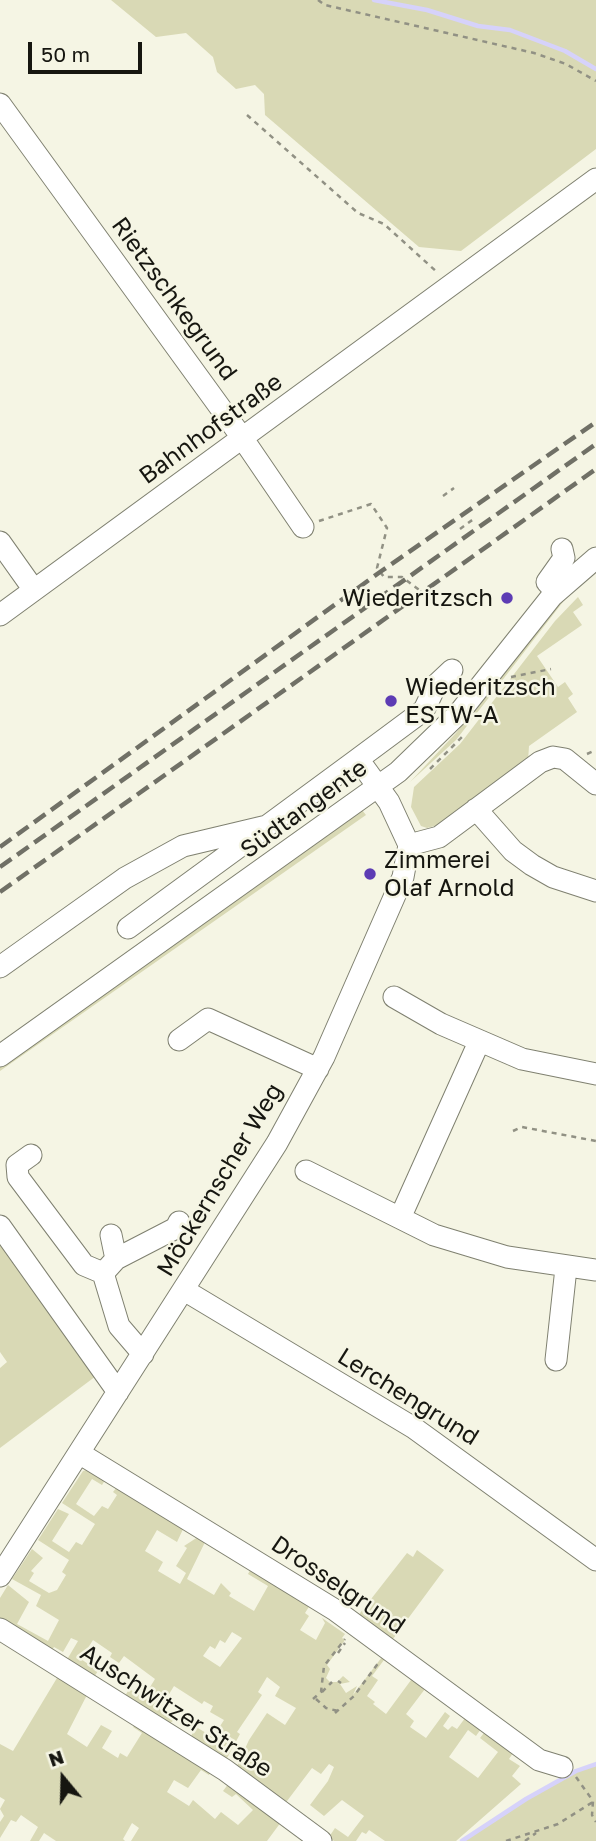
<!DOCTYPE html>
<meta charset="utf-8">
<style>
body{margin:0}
#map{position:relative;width:596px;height:1841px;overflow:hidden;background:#f5f5e4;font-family:"Golos Text",sans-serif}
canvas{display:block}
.north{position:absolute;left:28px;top:1743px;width:70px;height:70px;-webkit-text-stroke:5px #f5f5e4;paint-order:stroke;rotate:341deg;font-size:19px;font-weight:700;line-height:28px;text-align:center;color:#161610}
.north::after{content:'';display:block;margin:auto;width:24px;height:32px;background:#161610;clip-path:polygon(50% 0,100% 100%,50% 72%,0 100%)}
.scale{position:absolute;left:28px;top:42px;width:114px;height:32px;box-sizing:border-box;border:4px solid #161610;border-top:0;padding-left:9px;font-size:21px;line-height:24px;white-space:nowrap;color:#161610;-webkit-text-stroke:5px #f5f5e4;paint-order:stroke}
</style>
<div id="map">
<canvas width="596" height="1841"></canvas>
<div class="north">N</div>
<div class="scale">50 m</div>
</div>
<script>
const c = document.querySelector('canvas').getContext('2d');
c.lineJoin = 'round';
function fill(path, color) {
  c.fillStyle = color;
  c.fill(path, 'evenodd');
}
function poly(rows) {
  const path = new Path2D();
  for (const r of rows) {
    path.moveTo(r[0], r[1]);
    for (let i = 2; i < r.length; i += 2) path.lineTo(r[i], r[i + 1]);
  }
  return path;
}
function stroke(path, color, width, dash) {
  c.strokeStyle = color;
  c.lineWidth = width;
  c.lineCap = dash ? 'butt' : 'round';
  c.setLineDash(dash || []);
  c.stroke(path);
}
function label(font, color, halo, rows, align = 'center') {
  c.font = font + ' "Golos Text",sans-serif';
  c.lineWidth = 5;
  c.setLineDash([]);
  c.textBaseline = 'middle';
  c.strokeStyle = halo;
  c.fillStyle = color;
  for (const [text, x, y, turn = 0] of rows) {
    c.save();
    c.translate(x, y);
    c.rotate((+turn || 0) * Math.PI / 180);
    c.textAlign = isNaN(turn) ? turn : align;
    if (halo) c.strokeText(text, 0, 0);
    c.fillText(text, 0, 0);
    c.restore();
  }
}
const green = poly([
 [111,0,596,0,596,149,461,251,419,247,265,115,264,94,255,85,236,89,217,72,213,57,186,33,156,37],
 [591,575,566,598,456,740,410,782,456,733,550,610],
 [578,597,583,605,573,612,582,625,537,656,558,687,565,682,573,694,568,698,577,712,529,746,528,761,438,825,427,828,421,826,411,807,414,787,460,744,555,621],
 [362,810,366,815,0,1071,0,1066],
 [0,1242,96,1376,0,1448,0,1368,7,1362,0,1352],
 [93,1468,107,1477,102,1485,92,1479,76,1504,94,1516,102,1506,108,1509,117,1495,113,1492,117,1487,185,1525,177,1542,157,1530,145,1551,163,1562,158,1571,180,1584,186,1573,176,1566,187,1548,184,1546,201,1535,207,1538,187,1579,214,1595,221,1583,231,1593,229,1596,254,1611,268,1586,248,1574,253,1565,312,1602,305,1613,309,1616,300,1630,316,1640,325,1623,322,1618,345,1634,342,1638,345,1640,327,1665,330,1669,326,1678,330,1682,337,1682,343,1676,350,1682,340,1684,346,1693,357,1686,353,1695,382,1657,387,1656,372,1676,378,1680,367,1696,375,1702,373,1704,386,1714,414,1676,428,1685,406,1714,414,1721,410,1727,426,1738,445,1712,450,1716,443,1726,448,1730,452,1726,457,1729,468,1714,483,1726,476,1736,468,1730,449,1757,478,1778,498,1752,480,1738,487,1729,515,1750,509,1759,520,1766,512,1776,521,1784,456,1841,385,1841,369,1830,366,1834,362,1832,356,1841,334,1841,329,1837,335,1828,348,1837,364,1816,342,1800,324,1816,310,1805,328,1781,334,1767,329,1764,321,1774,312,1768,284,1805,236,1768,249,1740,267,1713,285,1725,296,1708,275,1696,280,1687,267,1677,258,1692,262,1695,237,1732,240,1734,226,1760,190,1738,196,1727,213,1737,224,1720,210,1712,213,1706,204,1701,202,1704,174,1686,160,1709,174,1720,168,1725,124,1698,129,1689,144,1697,155,1679,124,1656,119,1663,110,1657,112,1653,93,1640,81,1659,98,1671,92,1680,65,1663,78,1641,71,1638,63,1652,54,1647,50,1653,0,1624,0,1598,8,1585,29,1602,17,1624,48,1641,59,1620,36,1606,41,1595,12,1579,32,1549,43,1558,31,1571,34,1573,29,1581,49,1593,57,1590,66,1575,62,1572,69,1560,38,1540,58,1509,69,1514,52,1541,69,1552,76,1542,82,1545,95,1524,62,1503,83,1471],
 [232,1632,242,1638,220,1667,203,1656,210,1646,215,1649,220,1640,225,1643],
 [417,1550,444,1570,390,1643,357,1617,407,1553,413,1557],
 [60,1673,89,1691,67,1734,87,1747,101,1725,112,1731,102,1748,118,1758,120,1753,127,1757,142,1733,133,1727,138,1720,214,1767,209,1775,201,1770,188,1788,174,1780,167,1792,189,1806,193,1800,215,1819,221,1812,238,1825,253,1810,236,1794,232,1797,223,1791,232,1779,284,1818,267,1841,131,1841,139,1828,132,1823,123,1839,125,1841,56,1841,44,1833,39,1841,30,1841,38,1827,21,1815,16,1822,11,1820,0,1838,0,1822,4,1816,0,1809,5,1800,0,1797,0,1744,13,1751],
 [596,1764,596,1841,462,1841,526,1799,576,1771]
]);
const stream = poly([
 [374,0,427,10,478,26,510,30,565,51,596,69],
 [462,1841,526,1799,576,1771,596,1764]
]);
const path = poly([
 [318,0,325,5,534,53,566,64,596,81],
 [247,115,358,213,384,224,438,273],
 [443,496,454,488],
 [319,521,371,504,387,528,377,568,384,577,402,577,443,608],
 [460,529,475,518],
 [511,677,551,669],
 [587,754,596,750],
 [430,769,462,737],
 [513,1131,522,1127,596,1141],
 [338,1653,345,1643],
 [338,1681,341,1683],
 [322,1692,332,1682],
 [313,1699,321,1692,324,1666,345,1639],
 [316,1699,326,1708,342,1712],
 [335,1713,354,1696,379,1662],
 [576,1777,593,1801,592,1815,596,1822],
 [506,1841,558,1824,596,1800],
 [525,1841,536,1833]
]);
const minor = poly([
 [0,104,243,439,303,527],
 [0,542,34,590],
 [556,592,547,582,564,558,562,549],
 [0,615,596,179],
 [358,759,424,710,436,685,452,670],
 [476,809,513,851,532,865,553,877,596,891],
 [409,845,439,837,540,762,553,757,565,759,596,784],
 [128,928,262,830],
 [0,967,125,878,183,846,267,826,358,759,389,802,409,845,403,877,324,1057,277,1143,0,1576],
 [394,997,441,1024,522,1059,596,1074],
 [179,1040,208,1019,318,1069],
 [0,1056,398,772,459,713,552,596,596,558],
 [31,1155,17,1165,18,1177,84,1265,103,1273,119,1326,143,1354],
 [306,1171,434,1235,507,1257,596,1270],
 [400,1218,479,1042],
 [0,1226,118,1392],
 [116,1259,176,1228,179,1222],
 [107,1269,116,1259,111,1235],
 [184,1290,414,1428,596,1560],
 [556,1360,566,1268],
 [79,1453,335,1610,539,1760,562,1767],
 [0,1629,225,1770,321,1841]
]);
const rail = poly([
 [0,847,380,572,596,422],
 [0,867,596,444],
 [0,892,596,469]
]);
const markers = [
 [507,598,7,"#5d3cb4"],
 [391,701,7,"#5d3cb4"],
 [370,874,7,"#5d3cb4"]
];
const streetNames = [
 ["Rietzschkegrund",174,299,54],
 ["Bahnhofstraße",211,429,-36],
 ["Südtangente",304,809,-36],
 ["Möckernscher Weg",220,1180,-59],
 ["Lerchengrund",408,1397,32],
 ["Drosselgrund",338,1585,34],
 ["Auschwitzer Straße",176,1711,33]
];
const poiNames = [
 ["Wiederitzsch",493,598,"right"],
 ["Wiederitzsch",405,687],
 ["ESTW-A",405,715],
 ["Zimmerei",384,860],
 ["Olaf Arnold",384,888]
];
fill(green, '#d9d9b5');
stroke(stream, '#d6d2fa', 4.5);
stroke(minor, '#7f8070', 23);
stroke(path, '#919184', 2.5, [5, 5]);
stroke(minor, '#fff', 21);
stroke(rail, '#707066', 4.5, [14, 7]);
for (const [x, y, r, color] of markers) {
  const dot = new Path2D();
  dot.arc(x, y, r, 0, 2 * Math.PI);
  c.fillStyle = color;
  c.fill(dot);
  stroke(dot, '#f5f5e4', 2.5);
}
label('24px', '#161610', '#f5f5e4', streetNames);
label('24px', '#161610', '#f5f5e4', poiNames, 'left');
</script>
